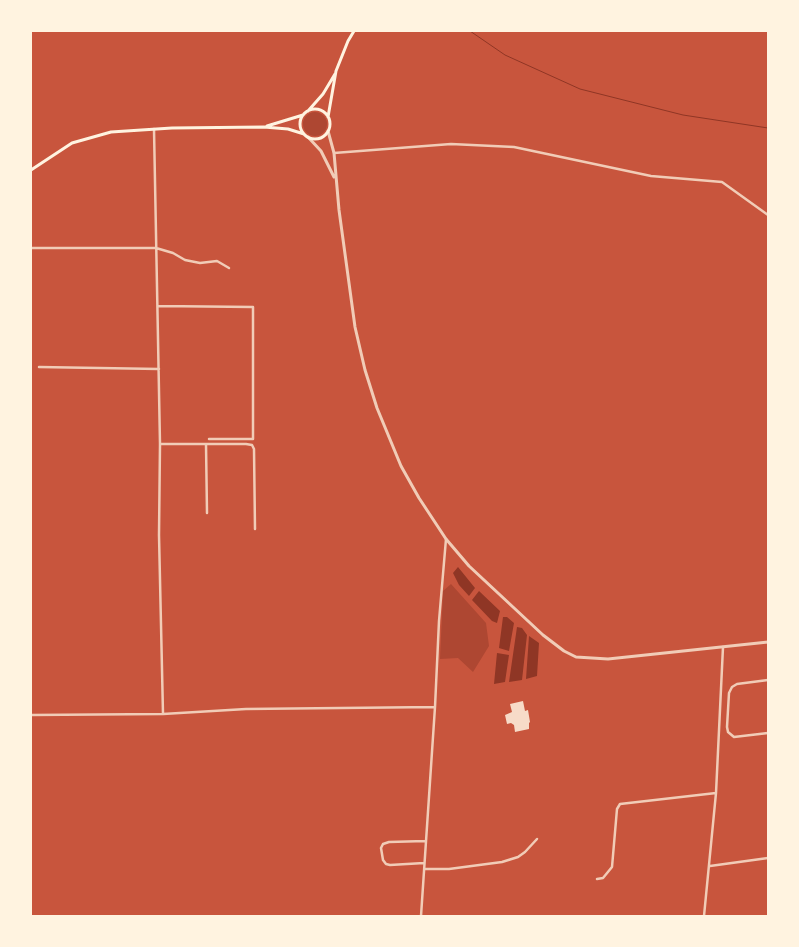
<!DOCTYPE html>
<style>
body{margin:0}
#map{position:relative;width:799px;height:947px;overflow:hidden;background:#c8553d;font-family:Bitter,serif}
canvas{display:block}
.frame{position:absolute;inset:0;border:32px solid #fff3e0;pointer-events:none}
</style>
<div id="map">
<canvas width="799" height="947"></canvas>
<div class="frame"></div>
</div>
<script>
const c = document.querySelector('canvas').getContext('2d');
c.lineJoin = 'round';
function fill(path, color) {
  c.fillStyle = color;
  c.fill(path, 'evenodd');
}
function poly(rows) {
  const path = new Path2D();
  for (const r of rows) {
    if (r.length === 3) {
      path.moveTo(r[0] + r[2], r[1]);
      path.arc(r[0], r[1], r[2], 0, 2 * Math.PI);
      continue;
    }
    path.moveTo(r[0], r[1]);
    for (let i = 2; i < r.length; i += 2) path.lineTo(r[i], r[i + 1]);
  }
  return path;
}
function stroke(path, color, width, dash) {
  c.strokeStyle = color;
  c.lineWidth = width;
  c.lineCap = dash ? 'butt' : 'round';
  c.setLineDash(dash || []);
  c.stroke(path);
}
const green = poly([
 [315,124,12],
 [451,584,486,623,489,646,473,672,458,658,440,659,443,591]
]);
const water = poly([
 [458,567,475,588,469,596,459,585,453,573],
 [479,591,500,611,497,623,492,621,472,600],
 [503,617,507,617,514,623,509,651,499,648],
 [517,627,522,628,527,635,522,680,509,682],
 [529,636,539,643,537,676,526,679],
 [497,653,509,655,505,682,494,684]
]);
const stream = poly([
 [470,31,505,55,580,89,683,115,768,128]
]);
const building = poly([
 [523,701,525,711,528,710,530,722,529,723,529,729,515,732,514,725,511,723,507,724,505,715,512,712,510,704]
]);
const minor = poly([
 [154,129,160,444,159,535,163,714],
 [334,153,451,144,514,147,651,176,722,182,768,215],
 [31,248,156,248,173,253,185,260,200,263,217,261,229,268],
 [158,306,253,307,253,439,209,439],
 [39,367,159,369],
 [161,444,246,444,252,445,254,449,255,529],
 [206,444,207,513],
 [768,680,737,684,732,687,729,693,727,727,728,732,734,737,768,733],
 [31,715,163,714,246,709,435,707],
 [424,863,390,865,386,864,383,860,381,848,383,844,389,842,425,841],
 [710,866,768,858],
 [425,869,449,869,502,862,518,857,525,852,537,839],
 [597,879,603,878,612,867,617,809,620,804,716,793],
 [421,916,435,707,439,621,446,539],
 [704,916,716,793,723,647]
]);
const tertiary = poly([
 [328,131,334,153,339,210,355,327,365,370,377,408,401,466,419,498,446,539,469,566,543,635,564,651,576,657,608,659,768,642],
 [308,137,321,151,334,177]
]);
const secondary = poly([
 [315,124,15],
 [308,111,323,94,335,74],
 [328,117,336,71,348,41,354,31],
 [267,126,303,115],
 [31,170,72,143,111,132,172,128,264,127,288,129,304,134]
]);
fill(green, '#ae4732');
fill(water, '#8f3625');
stroke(stream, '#8f3625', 1);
fill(building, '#f7dbc8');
stroke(minor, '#f1ccb7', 2.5);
stroke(tertiary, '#f1ccb7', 3);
stroke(secondary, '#fff3e0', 3);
</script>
